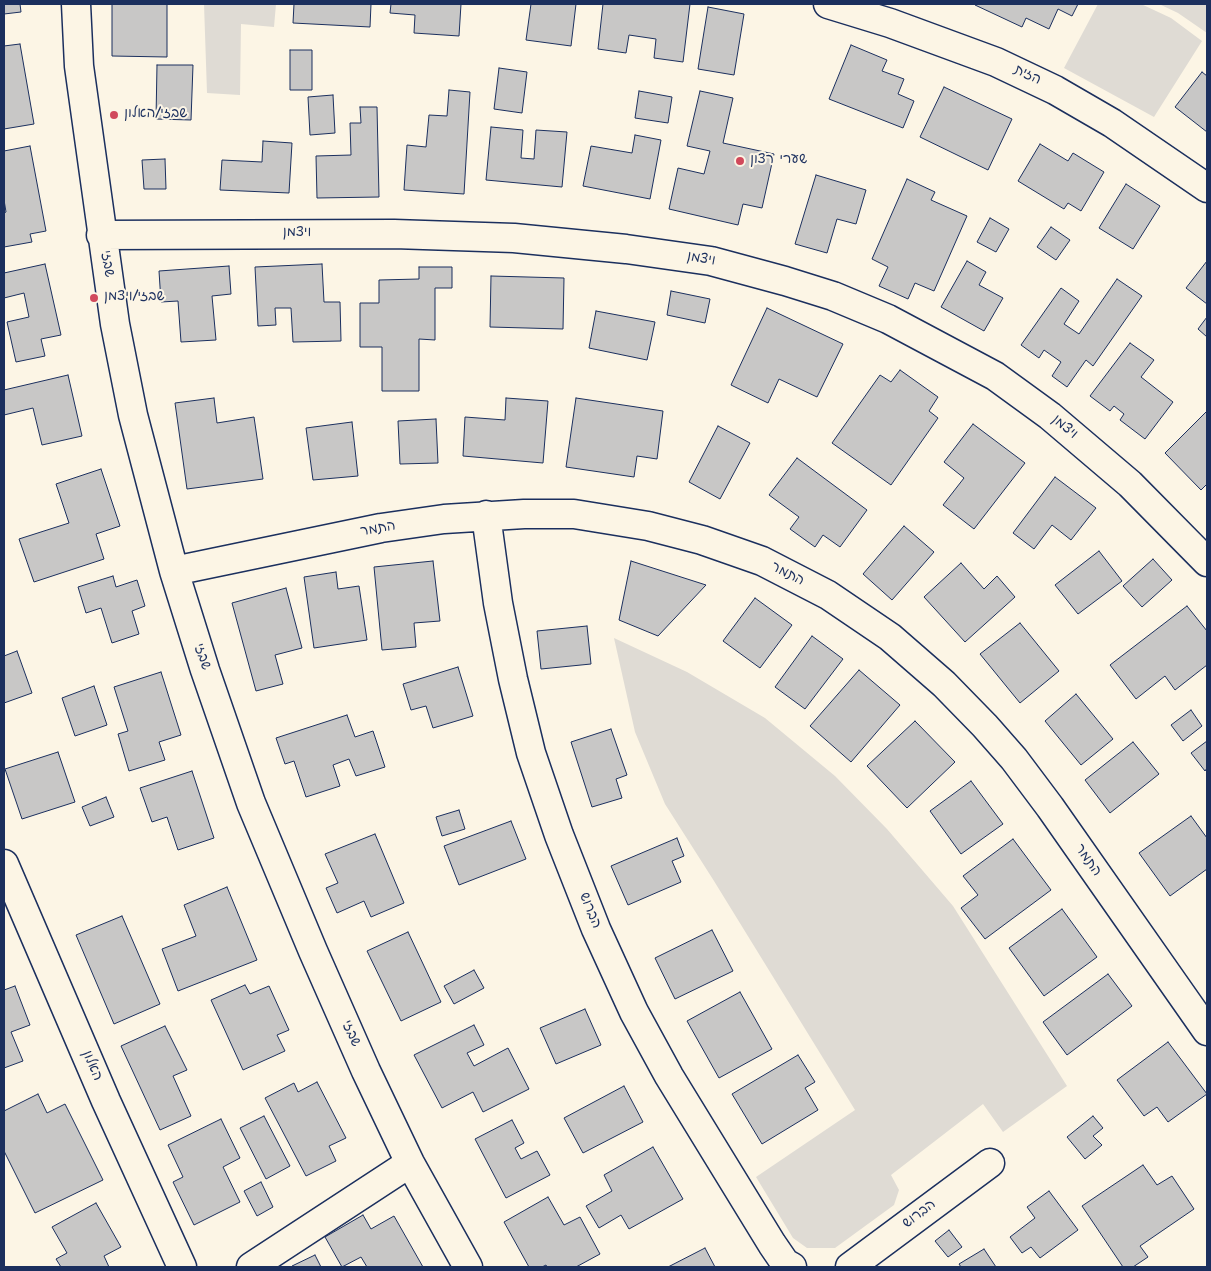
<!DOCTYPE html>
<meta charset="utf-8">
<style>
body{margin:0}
#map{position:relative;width:1211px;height:1271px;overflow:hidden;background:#fcf5e5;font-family:Kalam,sans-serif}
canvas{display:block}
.frame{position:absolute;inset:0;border:5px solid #1b2f5e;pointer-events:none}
</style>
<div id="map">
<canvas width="1211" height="1271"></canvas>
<div class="frame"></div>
</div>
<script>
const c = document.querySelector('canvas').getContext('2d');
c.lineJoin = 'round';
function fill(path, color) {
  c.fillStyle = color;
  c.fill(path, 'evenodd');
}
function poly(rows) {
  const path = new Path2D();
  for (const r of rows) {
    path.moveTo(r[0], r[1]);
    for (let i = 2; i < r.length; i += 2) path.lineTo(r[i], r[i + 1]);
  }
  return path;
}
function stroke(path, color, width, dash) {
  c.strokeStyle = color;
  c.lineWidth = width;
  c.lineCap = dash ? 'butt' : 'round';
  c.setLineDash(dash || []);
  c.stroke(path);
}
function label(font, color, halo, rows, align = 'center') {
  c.font = font + ' Kalam,"Playpen Sans Hebrew",sans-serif';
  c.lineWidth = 4;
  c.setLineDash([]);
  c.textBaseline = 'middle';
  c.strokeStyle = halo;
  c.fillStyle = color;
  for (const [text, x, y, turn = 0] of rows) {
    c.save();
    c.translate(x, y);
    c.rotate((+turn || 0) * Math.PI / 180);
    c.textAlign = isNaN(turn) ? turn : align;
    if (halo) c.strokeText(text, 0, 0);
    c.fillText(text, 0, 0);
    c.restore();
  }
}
const green = poly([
 [204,4,276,4,274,27,241,24,240,95,207,93],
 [1098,4,1141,4,1171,18,1202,41,1154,117,1064,68],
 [1159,4,1207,4,1207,33,1178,13],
 [614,638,687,672,765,718,835,776,887,829,953,906,1067,1086,1003,1132,983,1104,891,1175,899,1190,894,1205,835,1248,807,1248,793,1238,756,1177,855,1110,714,881,665,804,635,732]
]);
const building = poly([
 [4,4,20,4,21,12,4,14,4,4],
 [112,4,167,4,167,57,112,56,112,4],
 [294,4,371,4,370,27,293,23,294,4],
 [391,4,461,4,459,36,414,33,415,15,390,13,391,4],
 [531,4,576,4,571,46,526,40,531,4],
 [603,4,690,4,683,62,654,58,656,39,629,35,626,53,598,49,603,4],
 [976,4,1078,4,1072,16,1058,9,1049,29,1026,18,1022,27,975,5,976,4],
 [708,7,744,14,734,75,698,69,708,7],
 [20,44,34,124,4,129,4,46,20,44],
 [851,45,887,60,882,71,904,79,898,94,914,101,903,128,829,99,851,45],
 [290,50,312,50,312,90,290,90,290,50],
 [157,65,193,65,191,120,156,119,157,65],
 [499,68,527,72,522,113,494,109,499,68],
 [1202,72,1207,76,1207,132,1175,107,1202,72],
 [944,87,1012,119,988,170,920,137,944,87],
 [449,90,470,92,464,194,404,190,407,145,426,147,429,115,447,116,449,90],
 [639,91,672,97,668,123,635,118,639,91],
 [700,91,733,98,723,143,774,154,762,208,743,204,738,225,669,209,678,168,704,174,710,151,687,146,700,91],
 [333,95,335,133,310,135,308,97,333,95],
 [360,107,377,107,379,197,317,198,316,156,351,155,350,123,361,123,360,107],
 [491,127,523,130,521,158,534,159,536,130,567,132,562,187,486,180,491,127],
 [635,135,661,140,650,199,583,186,591,146,632,153,635,135],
 [263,141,292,143,289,193,220,190,222,160,262,162,263,141],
 [1040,144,1068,161,1073,153,1104,172,1081,211,1068,203,1064,209,1018,181,1040,144],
 [30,146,46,231,30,234,32,242,4,247,4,213,6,212,4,200,4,151,30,146],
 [165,159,166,189,144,189,142,160,165,159],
 [816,175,866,190,856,224,837,219,827,253,795,244,816,175],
 [907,179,935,192,931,200,967,216,934,291,915,283,908,299,879,286,888,267,872,259,907,179],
 [1126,184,1160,206,1133,249,1099,228,1126,184],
 [990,218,1009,229,996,252,977,242,990,218],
 [1051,227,1070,240,1056,260,1037,247,1051,227],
 [967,261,986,272,979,285,1003,298,984,331,941,307,967,261],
 [1207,261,1207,304,1186,288,1207,261],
 [45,264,61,335,41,339,45,356,16,362,7,322,29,317,24,293,4,298,4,273,45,264],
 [322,264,324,302,340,302,341,341,293,342,291,308,275,308,276,325,258,326,255,267,322,264],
 [229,266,231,294,212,296,216,340,181,342,178,301,161,302,159,271,229,266],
 [419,267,452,267,452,288,435,288,435,340,419,339,419,391,382,391,382,347,360,347,360,303,379,303,379,280,419,279,419,267],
 [491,276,564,278,563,329,490,327,491,276],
 [1117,279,1142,296,1093,366,1086,360,1067,387,1052,376,1061,362,1044,350,1039,358,1021,345,1061,288,1079,301,1064,324,1079,334,1117,279],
 [671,291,710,299,705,323,667,315,671,291],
 [767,308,843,344,817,397,779,379,768,403,731,385,767,308],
 [596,311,655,322,647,360,589,348,596,311],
 [1207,317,1207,337,1198,329,1207,317],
 [1130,343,1154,360,1141,377,1173,402,1145,439,1120,420,1124,414,1114,406,1110,411,1090,396,1130,343],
 [900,370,938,397,929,411,938,418,891,485,832,443,880,375,891,382,900,370],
 [68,375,82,436,42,445,33,408,4,415,4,390,68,375],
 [214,398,217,423,254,417,263,479,187,489,175,403,214,398],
 [506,398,548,401,543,463,463,456,465,417,505,420,506,398],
 [576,398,663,411,657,459,637,456,634,477,566,467,576,398],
 [1207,411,1207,484,1201,490,1165,453,1207,411],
 [436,419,438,463,400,464,398,421,436,419],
 [352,422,358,476,313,480,306,428,352,422],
 [973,424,1025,463,974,529,943,505,964,478,944,462,973,424],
 [718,426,750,443,720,499,689,482,718,426],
 [797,458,867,510,840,547,823,535,815,547,790,529,799,517,769,495,797,458],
 [101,469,120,526,96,534,104,559,34,582,19,539,69,523,56,484,101,469],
 [1055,477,1096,508,1071,540,1052,525,1034,549,1013,533,1055,477],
 [904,526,934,552,892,600,863,574,904,526],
 [1099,551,1122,581,1078,614,1055,585,1099,551],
 [1153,559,1172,580,1142,607,1123,586,1153,559],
 [433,561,440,621,414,623,416,647,382,650,374,567,433,561],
 [631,561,706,585,658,636,619,620,631,561],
 [961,563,984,589,997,576,1015,597,965,642,924,597,961,563],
 [336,572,338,589,359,586,367,640,314,648,304,577,336,572],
 [113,576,116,587,137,580,145,606,132,611,139,634,112,643,101,608,86,613,78,587,113,576],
 [286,588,302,648,275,655,283,684,256,691,232,603,286,588],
 [755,598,792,625,760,668,723,641,755,598],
 [1187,606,1207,631,1207,665,1175,690,1165,676,1136,699,1110,665,1187,606],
 [1020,623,1059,671,1020,703,980,654,1020,623],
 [587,626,591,664,541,669,537,631,587,626],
 [812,636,843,659,805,709,775,687,812,636],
 [17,651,32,693,4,703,4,656,17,651],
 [458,667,473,716,433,728,426,706,411,710,403,684,458,667],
 [859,670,900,705,851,762,810,726,859,670],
 [161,672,181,735,159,742,165,760,129,771,118,734,128,731,114,687,161,672],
 [94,686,107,725,75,736,62,698,94,686],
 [1076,694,1113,739,1081,765,1045,721,1076,694],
 [1191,710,1202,726,1183,741,1171,725,1191,710],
 [347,715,355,737,373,731,385,767,356,776,349,759,333,765,340,786,306,797,294,761,285,764,276,738,347,715],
 [915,721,955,762,907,808,867,766,915,721],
 [611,729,627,775,616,779,622,798,592,807,571,742,611,729],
 [1207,741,1207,768,1205,771,1191,753,1207,741],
 [1133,742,1159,774,1110,813,1085,780,1133,742],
 [58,752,75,802,22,819,5,769,58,752],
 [192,771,214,838,178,850,167,817,152,822,140,788,192,771],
 [971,781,1003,824,961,854,930,811,971,781],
 [106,797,114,817,90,826,82,807,106,797],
 [459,810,465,829,442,836,436,817,459,810],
 [1191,816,1207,838,1207,869,1170,896,1139,853,1191,816],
 [511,821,526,859,459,885,444,846,511,821],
 [375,834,404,903,371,917,364,901,337,913,326,888,338,883,325,854,375,834],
 [677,838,684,856,672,861,681,882,628,905,611,866,677,838],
 [1013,839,1051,890,985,939,961,908,978,895,963,876,1013,839],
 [227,887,257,960,178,991,162,949,196,936,184,905,227,887],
 [1062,909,1097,957,1044,996,1009,948,1062,909],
 [122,916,160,1004,114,1024,76,935,122,916],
 [712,930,733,971,675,999,655,958,712,930],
 [408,932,441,1002,401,1021,367,951,408,932],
 [474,970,484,988,454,1004,444,986,474,970],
 [1108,974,1132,1006,1067,1055,1043,1022,1108,974],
 [245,985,250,994,269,986,289,1030,277,1035,285,1051,243,1070,211,1000,245,985],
 [15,986,30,1025,11,1032,23,1061,4,1068,4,990,15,986],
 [740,992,772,1049,719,1078,687,1021,740,992],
 [585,1009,601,1045,556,1064,540,1028,585,1009],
 [474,1025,484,1045,467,1053,474,1066,508,1048,529,1089,483,1112,473,1092,442,1108,414,1055,474,1025],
 [165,1026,187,1070,173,1076,191,1116,160,1130,121,1046,165,1026],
 [1168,1042,1207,1094,1168,1122,1157,1107,1144,1116,1117,1080,1168,1042],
 [798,1055,815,1082,805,1088,818,1110,762,1144,732,1094,798,1055],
 [317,1082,346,1138,329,1146,336,1161,306,1176,265,1098,294,1083,298,1092,317,1082],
 [624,1086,643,1122,583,1153,564,1118,624,1086],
 [38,1094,47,1113,65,1104,103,1180,35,1213,4,1151,4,1111,38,1094],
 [264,1116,290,1166,266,1179,240,1128,264,1116],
 [1093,1116,1103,1128,1093,1136,1102,1145,1085,1159,1067,1137,1093,1116],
 [221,1119,240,1158,223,1167,240,1202,194,1225,173,1182,183,1177,168,1145,221,1119],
 [512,1120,524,1143,515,1148,521,1159,537,1151,550,1175,506,1198,475,1139,512,1120],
 [653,1147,683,1199,629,1229,621,1215,599,1228,586,1206,612,1191,604,1175,653,1147],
 [1143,1165,1157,1185,1172,1176,1194,1209,1140,1246,1148,1257,1133,1267,1123,1267,1082,1206,1143,1165],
 [261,1182,273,1207,257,1216,244,1191,261,1182],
 [1049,1191,1078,1230,1040,1258,1031,1247,1022,1253,1010,1237,1035,1218,1027,1207,1049,1191],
 [548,1197,564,1225,580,1217,600,1254,576,1267,547,1267,546,1265,542,1267,529,1267,504,1222,548,1197],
 [96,1203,121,1247,104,1256,109,1267,61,1267,56,1259,67,1253,52,1227,96,1203],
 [363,1215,371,1229,394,1216,423,1267,367,1267,361,1257,342,1267,325,1237,363,1215],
 [949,1230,962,1247,948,1257,935,1241,949,1230],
 [705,1248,715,1267,668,1267,705,1248],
 [984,1249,996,1267,961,1267,959,1264,984,1249],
 [315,1255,321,1267,293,1267,292,1266,315,1255]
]);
const street = poly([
 [76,4,79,66,115,324,133,415,174,571,205,670,251,803,313,951,366,1071,410,1163,468,1267],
 [828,4,890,23,996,62,1055,90,1112,123,1207,188],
 [101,235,394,234,514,238,626,249,711,261,785,281,833,296,888,319,995,376,1050,416,1130,484,1207,562],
 [486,515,498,603,513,679,531,753,559,835,596,929,634,1012,669,1076,772,1244,785,1263,792,1267],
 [174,571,381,528,444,519,524,514,574,514,648,526,702,540,762,561,828,595,890,637,944,684,985,726,1014,759,1050,807,1207,1031],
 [4,864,106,1101,182,1267],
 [251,1267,410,1163],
 [850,1267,990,1163]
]);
const markers = [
 [114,115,5,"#d1495b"],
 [740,161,5,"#d1495b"],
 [94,298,5,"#d1495b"]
];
const streetNames = [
 ["הזית",1027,76,25],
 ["ויצמן",297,234],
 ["ויצמן",701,260,10],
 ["שבזי",106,264,81],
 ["ויצמן",1064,428,40],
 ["התמר",378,530,-10],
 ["התמר",787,575,27],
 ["שבזי",201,657,72],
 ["התמר",1087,861,55],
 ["הברוש",589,911,68],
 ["שבזי",350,1034,66],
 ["האלון",91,1066,67],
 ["הברוש",920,1215,-37]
];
const poiNames = [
 ["שבזי/האלון",124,115],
 ["שערי רצון",750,161],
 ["שבזי/ויצמן",104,298]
];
fill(green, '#dfdbd4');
fill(building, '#c8c7c6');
stroke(building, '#1b2f5e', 1);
stroke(street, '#1b2f5e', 31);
stroke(street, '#fcf5e5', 28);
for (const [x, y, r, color] of markers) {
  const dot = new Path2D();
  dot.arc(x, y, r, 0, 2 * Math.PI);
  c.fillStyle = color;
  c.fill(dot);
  stroke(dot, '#fcf5e5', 2);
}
label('14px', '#1b2f5e', '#fcf5e5', streetNames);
label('14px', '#1b2f5e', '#fcf5e5', poiNames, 'left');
</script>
